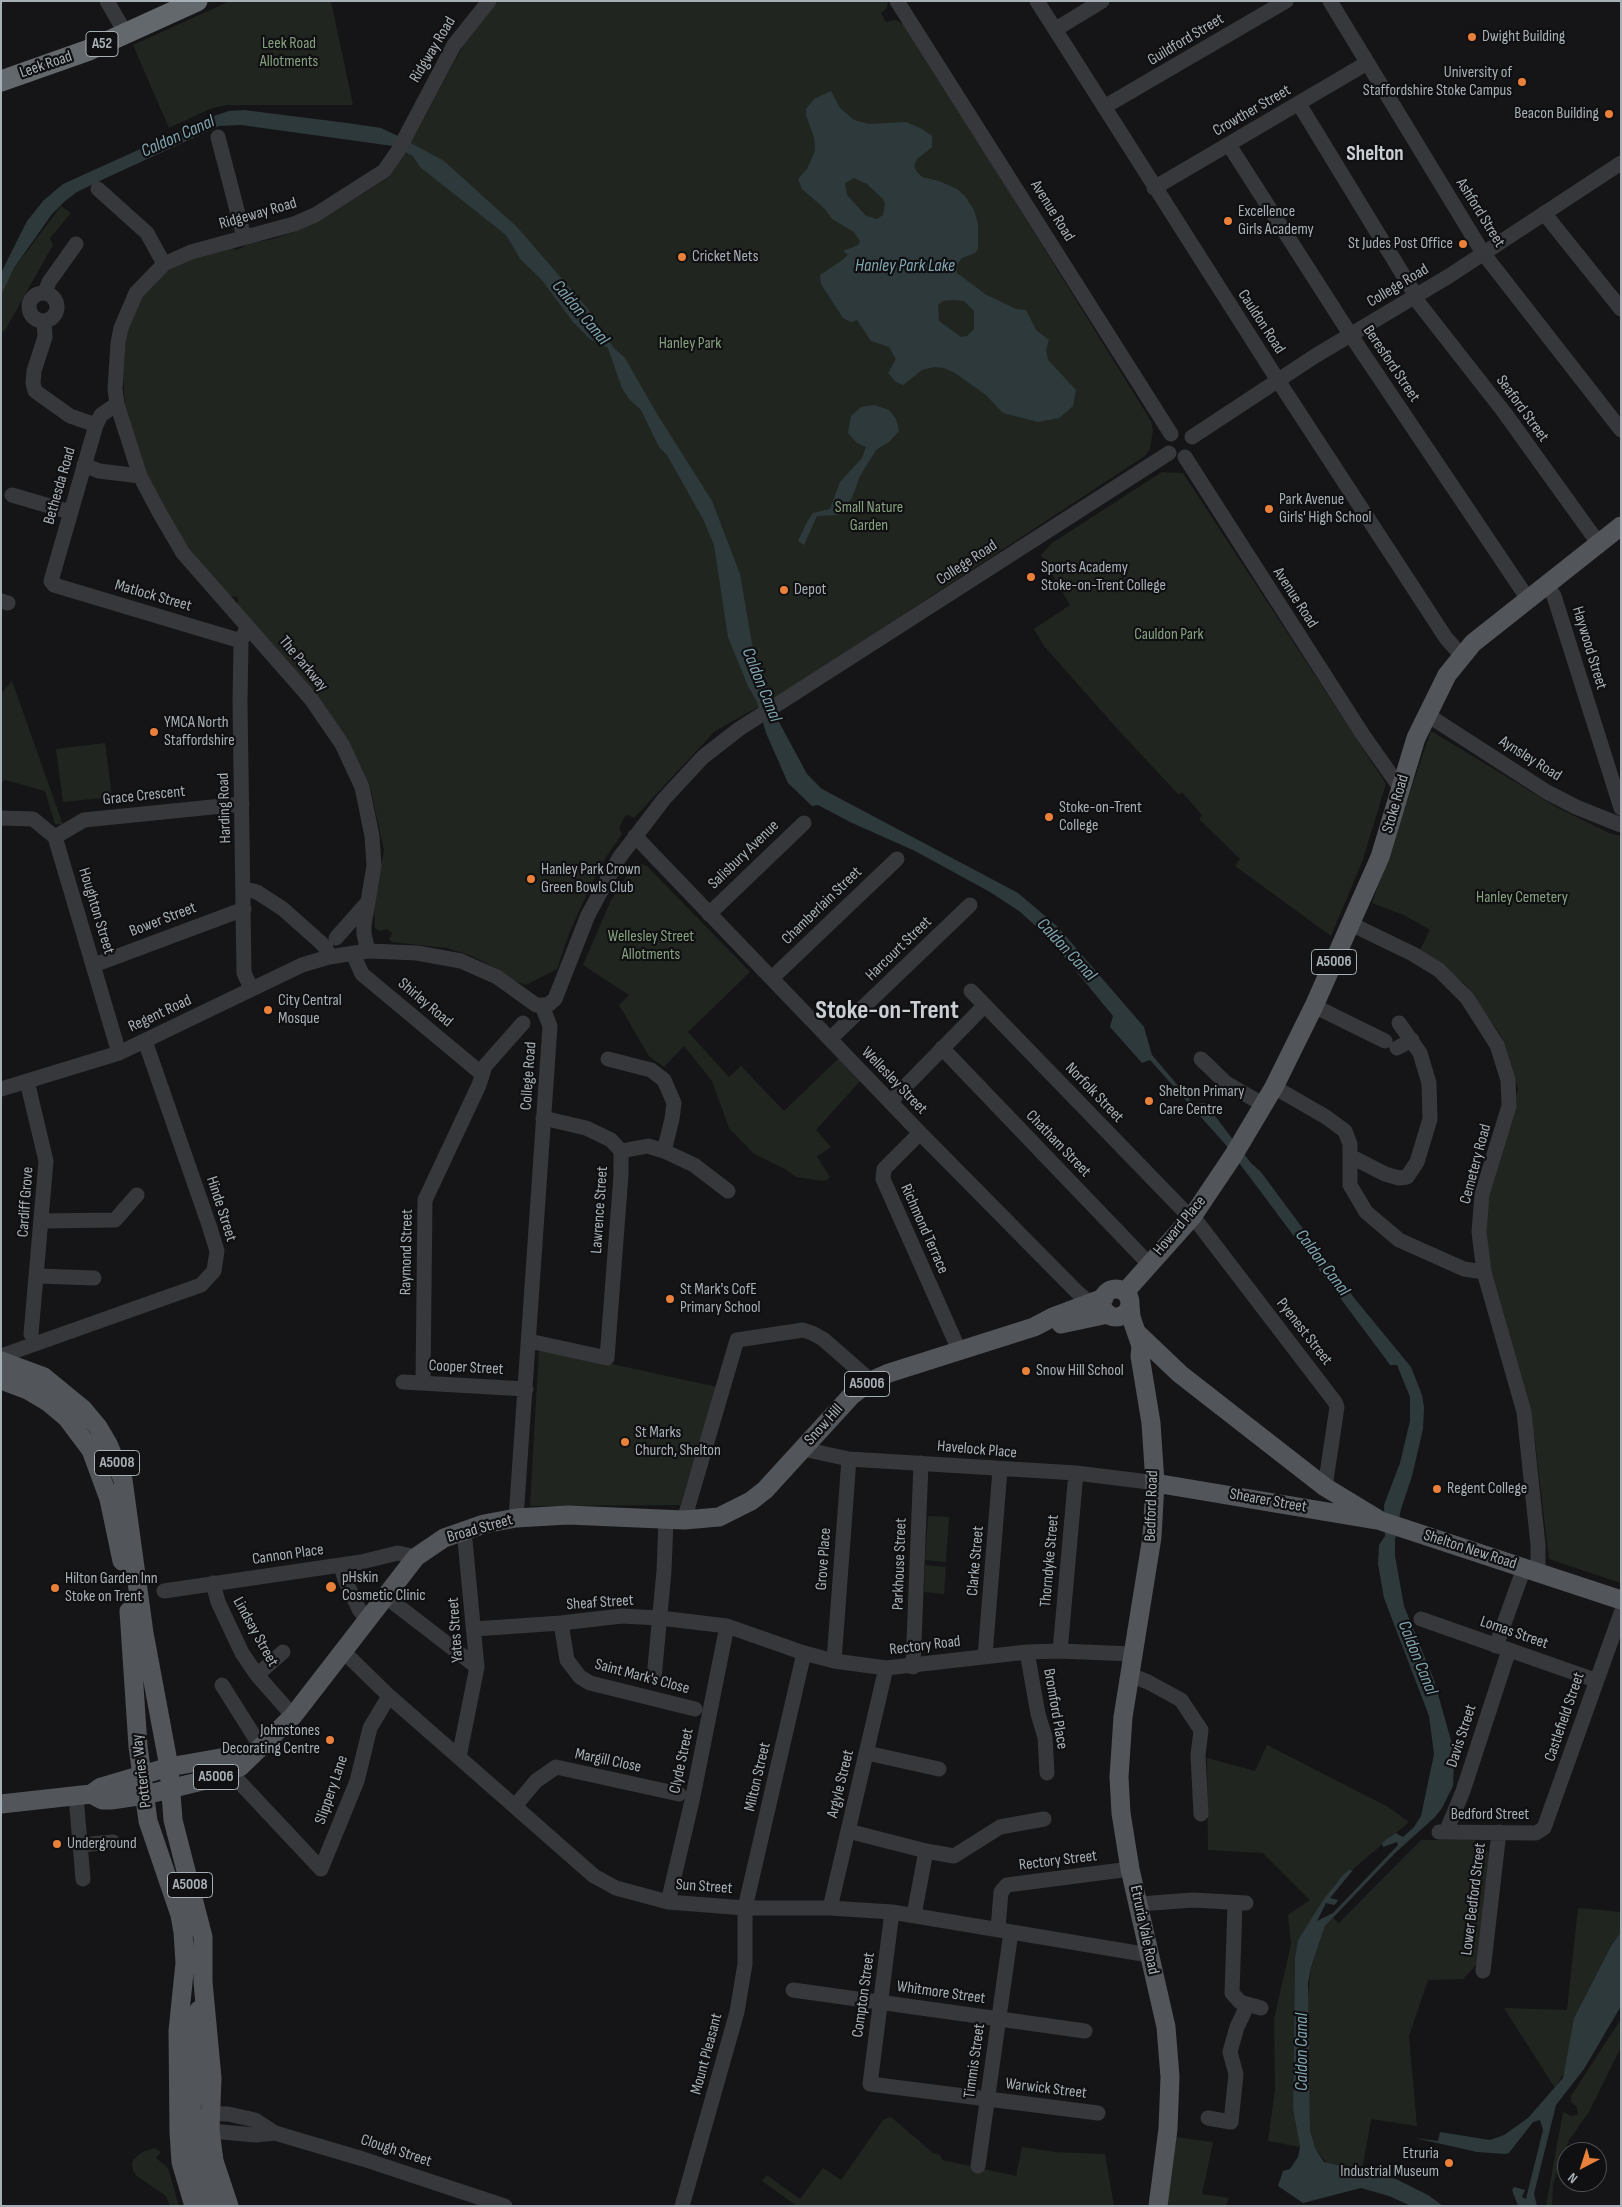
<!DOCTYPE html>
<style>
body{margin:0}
#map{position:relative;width:1622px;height:2207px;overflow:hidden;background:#151517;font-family:"Sofia Sans Condensed",sans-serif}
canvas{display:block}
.frame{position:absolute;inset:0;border:2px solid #a7b0b6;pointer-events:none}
.north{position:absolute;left:1557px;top:2142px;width:50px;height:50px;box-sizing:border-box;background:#101012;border:1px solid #4c5054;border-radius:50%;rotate:220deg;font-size:14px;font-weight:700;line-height:20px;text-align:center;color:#a7b0b6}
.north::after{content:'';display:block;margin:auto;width:18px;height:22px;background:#ea813a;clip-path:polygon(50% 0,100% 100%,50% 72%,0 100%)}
</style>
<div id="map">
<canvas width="1622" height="2207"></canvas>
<div class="frame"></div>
<div class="north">N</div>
</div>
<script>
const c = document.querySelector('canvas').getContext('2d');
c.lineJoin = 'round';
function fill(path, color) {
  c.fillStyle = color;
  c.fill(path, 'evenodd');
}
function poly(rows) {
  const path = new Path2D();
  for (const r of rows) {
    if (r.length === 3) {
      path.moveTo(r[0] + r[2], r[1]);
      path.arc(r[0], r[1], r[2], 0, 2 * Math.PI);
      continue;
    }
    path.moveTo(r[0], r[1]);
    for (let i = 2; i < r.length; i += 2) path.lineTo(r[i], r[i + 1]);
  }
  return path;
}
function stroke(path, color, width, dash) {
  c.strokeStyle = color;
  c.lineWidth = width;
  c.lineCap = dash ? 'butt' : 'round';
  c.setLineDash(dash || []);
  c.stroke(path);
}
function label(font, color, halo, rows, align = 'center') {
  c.font = font + ' "Sofia Sans Condensed",sans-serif';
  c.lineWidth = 4.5;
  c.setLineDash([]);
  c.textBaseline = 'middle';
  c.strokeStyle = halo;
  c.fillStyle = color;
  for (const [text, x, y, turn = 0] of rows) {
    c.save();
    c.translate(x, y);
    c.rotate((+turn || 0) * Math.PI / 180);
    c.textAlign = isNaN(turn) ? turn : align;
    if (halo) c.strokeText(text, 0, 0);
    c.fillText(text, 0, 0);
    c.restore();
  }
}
const green = poly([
 [230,1,331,1,353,105,227,105,212,108,169,128,133,45],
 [498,1,888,1,887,8,881,13,886,22,896,20,906,26,1151,421,1153,430,1150,449,1145,456,785,692,715,731,634,818,629,815,625,816,619,828,622,834,606,857,591,885,570,931,557,969,526,985,514,981,495,968,472,956,447,948,392,942,389,939,392,933,387,929,380,931,375,928,374,906,384,850,370,786,348,740,237,605,238,597,229,596,189,548,162,505,146,471,125,405,123,376,126,336,140,300,152,285,166,272,191,258,232,247,236,250,243,247,245,244,273,239,299,230,335,211,388,178,403,157,465,42],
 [61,206,71,213,50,238,53,245,4,332,1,331,1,291,13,270],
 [1162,472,1183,473,1386,784,1362,862,1331,936,1235,866,1240,859,1199,819,1202,815,1182,792,1179,795,1122,734,1044,646,1034,629,1070,605,1041,555,1052,543],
 [12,681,63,825,55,824,45,791,5,780,1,783,1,694],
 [1431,731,1558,808,1609,833,1621,836,1621,1583,1549,1559,1535,1441,1524,1387,1489,1262,1486,1239,1488,1192,1518,1089,1502,1037,1466,985,1420,950,1430,930,1404,915,1372,903],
 [105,743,112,797,63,802,56,749],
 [636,863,647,866,750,972,688,1032,729,1077,741,1066,784,1111,839,1058,860,1081,816,1130,831,1147,817,1156,830,1178,824,1181,796,1177,785,1169,754,1154,729,1128,712,1081,684,1046,664,1067,649,1056,619,1005,629,995,583,965,611,900],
 [539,1348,717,1387,680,1505,530,1506],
 [928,1516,949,1517,946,1562,925,1560],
 [925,1565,946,1567,944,1594,924,1592],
 [1267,1745,1388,1807,1409,1822,1336,1883,1298,1940,1295,1957,1293,2109,1300,2147,1268,2141,1275,2089,1274,2019,1291,1944,1288,1915,1310,1900,1263,1853,1208,1850,1207,1758,1255,1771],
 [1421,1840,1474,1840,1481,1843,1488,1852,1491,1863,1480,1961,1463,1979,1428,1980,1409,2036,1417,2126,1371,2119,1362,2171,1328,2164,1316,2150,1310,2131,1307,2008,1311,1967,1325,1926,1333,1918,1339,1923],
 [1578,1908,1621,1912,1621,1932,1611,1946,1574,2018,1565,2071,1555,2088,1504,2008,1567,2010],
 [1621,2019,1621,2047,1589,2112,1569,2140,1553,2184,1552,2206,1546,2206,1563,2112,1571,2116,1578,2115,1577,2107,1571,2102,1571,2096],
 [891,2117,933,2153,940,2155,942,2160,1016,2176,1022,2147,1055,2152,1105,2154,1114,2206,797,2206,762,2181,767,2175,800,2199,823,2168,841,2180,883,2120],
 [1174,2137,1213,2142,1202,2194,1229,2198,1226,2205,1166,2206],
 [155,2148,161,2152,156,2158,168,2168,179,2206,170,2206,166,2196,137,2176,133,2171,132,2164,134,2159,142,2152]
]);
const water = poly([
 [831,91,840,108,854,120,869,124,906,122,922,129,932,136,932,147,917,159,914,166,917,172,922,177,939,181,957,189,965,196,974,210,978,224,978,249,975,253,962,258,956,266,957,273,985,294,1016,309,1026,310,1036,330,1049,340,1046,350,1048,360,1076,390,1073,406,1065,413,1059,418,1038,422,1003,413,986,395,955,373,944,368,934,367,922,370,903,385,896,382,888,373,896,359,889,347,871,341,857,320,851,322,843,318,821,284,820,275,841,261,848,255,843,251,858,245,860,241,854,232,832,219,825,209,802,189,798,179,807,169,815,151,814,137,806,115,806,109,814,99],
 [854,178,867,184,883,199,885,204,883,215,877,219,866,216,847,195,845,183],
 [953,300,964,301,974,311,974,329,967,336,961,337,939,321,938,305,943,301],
 [244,110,347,123,381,128,396,135,444,161,517,227,588,309,613,347,625,358,657,414,712,501,740,574,752,644,779,722,807,774,822,789,1018,893,1057,926,1144,1027,1152,1055,1191,1101,1195,1104,1205,1103,1251,1163,1261,1172,1355,1299,1411,1367,1422,1395,1424,1407,1423,1429,1412,1476,1401,1509,1395,1540,1395,1556,1404,1606,1434,1680,1452,1744,1454,1760,1453,1786,1442,1808,1435,1817,1395,1853,1325,1926,1311,1967,1308,1983,1310,2131,1316,2150,1324,2162,1396,2179,1428,2195,1443,2206,1411,2206,1389,2196,1361,2188,1303,2203,1278,2186,1283,2171,1290,2169,1298,2157,1300,2147,1293,2109,1295,1957,1298,1940,1324,1899,1343,1875,1349,1870,1353,1870,1330,1898,1338,1900,1337,1902,1334,1905,1326,1903,1317,1921,1333,1913,1398,1845,1397,1842,1383,1847,1382,1843,1387,1839,1396,1833,1403,1837,1414,1827,1421,1816,1434,1754,1429,1716,1384,1598,1378,1564,1379,1545,1385,1536,1384,1505,1400,1463,1410,1421,1410,1397,1397,1365,1390,1365,1385,1358,1225,1144,1150,1060,1142,1063,1110,1027,1113,1016,1048,937,1019,911,990,892,915,851,850,822,818,805,812,806,788,783,766,733,757,702,748,686,728,637,714,545,703,519,667,455,659,447,641,410,629,399,622,388,608,348,591,340,573,322,541,279,521,260,506,235,420,167,413,156,393,146,241,125,219,126,106,178,77,192,65,201,52,214,14,268,1,295,1,273,27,221,44,200,63,184,211,117,229,111],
 [874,405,889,410,896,419,899,431,889,442,876,450,860,476,852,498,838,515,817,516,804,545,798,541,807,522,813,513,830,509,840,482,862,458,866,447,857,443,848,433,851,416,861,407],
 [1621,1932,1621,2006,1584,2069,1556,2105,1534,2194,1537,2206,1518,2206,1512,2190,1514,2187,1525,2190,1522,2197,1526,2199,1543,2130,1540,2120,1533,2122,1509,2153,1505,2154,1477,2152,1415,2138,1438,2141,1440,2132,1490,2140,1504,2135,1528,2118,1563,2078,1574,2018,1611,1946]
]);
const minor = poly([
 [107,1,126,34],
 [897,1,1171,434],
 [1037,1,1279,382,1446,638,1462,656],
 [1330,1,1483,253,1621,430],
 [1056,29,1102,1],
 [1299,104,1416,296],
 [1104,107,1286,1],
 [218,137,244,237],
 [1229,145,1350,334,1528,599],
 [1154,188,1367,63],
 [98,189,147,233,164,264],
 [1544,213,1621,309],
 [45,292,49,282,76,244],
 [43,307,14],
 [1414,297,1504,412,1599,544],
 [44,321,45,337,34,371,33,383,35,391,70,416,96,425],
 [117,404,101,415,96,425,51,581,54,585,241,641],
 [1192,437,1315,356,1449,276,1621,163],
 [1185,457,1363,735,1401,789],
 [84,465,99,471,140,476],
 [12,495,70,512],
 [1547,585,1554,596,1621,808],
 [1,601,8,603],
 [245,632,241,641,240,703,244,973,251,988],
 [1426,714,1547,792,1576,807,1621,825],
 [1,818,33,819,55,837,119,1053],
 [635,836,920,1133,1077,1292,1089,1302],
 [55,837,84,820,242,804],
 [245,889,257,892,283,909,319,941,326,948,329,957],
 [709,914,804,823],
 [1351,924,1413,954,1439,970,1467,998,1497,1045,1508,1080,1509,1106,1482,1194,1479,1232,1484,1272,1524,1412,1538,1545,1538,1573],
 [336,938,367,903],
 [368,951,364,934,364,925,374,866,372,836,362,787,342,744,311,699,183,553,159,512,140,476,117,404,115,389,118,343,121,328,136,293,164,264,191,252,294,224,315,215,384,171,398,151,454,45,489,1],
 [353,954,362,974,482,1074],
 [94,965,244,909],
 [772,978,897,859],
 [971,991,1184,1211,1198,1223,1335,1402,1337,1407,1325,1487],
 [1314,1006,1385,1041],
 [830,1039,970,905],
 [942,1048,1149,1264],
 [1397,1048,1412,1040],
 [608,1059,651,1070,664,1080,674,1103,672,1119,664,1151],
 [1201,1059,1226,1083,1264,1105],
 [27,1081,46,1161,31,1334],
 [1274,1087,1326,1117,1345,1131,1350,1144,1350,1185,1366,1212,1399,1240,1464,1269,1484,1272],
 [1,1089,119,1053,302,965,329,957,368,951,417,953,461,961,497,977,536,1005,548,1005,555,999,588,915,619,858,664,799,703,757,739,729,1169,453],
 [890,1102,985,1005],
 [920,1133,884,1169,883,1179,959,1350],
 [621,1151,648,1146,664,1151,694,1165,728,1191],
 [1350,1156,1385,1174,1399,1178,1407,1177,1417,1162,1430,1119,1429,1083,1420,1053,1399,1023],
 [42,1221,115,1220,137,1195],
 [37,1276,94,1278],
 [529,1341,607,1358,621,1175,621,1151,611,1140,586,1128,543,1118],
 [1,1356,201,1285,214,1271,217,1251,209,1225,145,1041],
 [403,1382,526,1389],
 [423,1383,425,1200,479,1085,485,1066,523,1023],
 [803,1449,849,1459,1076,1473,1149,1482],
 [516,1518,550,1026,542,1006],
 [684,1520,737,1340,803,1330,812,1333,823,1339,871,1381],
 [341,1565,345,1580,360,1611,369,1618],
 [213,1583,218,1602,242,1653,257,1675,293,1716],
 [164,1591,361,1562,398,1553,416,1557],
 [385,1596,477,1667],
 [1421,1619,1595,1680],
 [561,1623,567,1660,580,1677,590,1683,695,1709],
 [474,1629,561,1623,622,1616,660,1618,727,1626,804,1653,834,1661,886,1668,1027,1652,1060,1651,1132,1654],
 [1496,1646,1524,1568],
 [343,1651,389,1696,594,1876,616,1888,668,1902,745,1908,830,1908,892,1912,1149,1955],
 [1060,1651,1076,1473],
 [1027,1652,1038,1714,1045,1737,1047,1773],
 [985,1656,1000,1470],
 [834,1661,849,1459],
 [913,1667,921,1463],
 [257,1675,283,1652],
 [1129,1676,1133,1676,1148,1682,1181,1700,1201,1730,1198,1755,1201,1814],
 [654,1678,664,1571,666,1520],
 [222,1685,261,1747],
 [867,1753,939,1769],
 [459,1757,477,1667,464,1530],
 [230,1772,321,1869,357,1781,370,1728,389,1696],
 [76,1796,83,1879],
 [515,1806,536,1781,556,1767,679,1794],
 [848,1831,926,1851,954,1856,1000,1827,1044,1819],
 [1439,1832,1536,1833,1544,1828,1621,1613],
 [1446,1832,1463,1791,1509,1650],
 [80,1845,113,1842],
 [668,1902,692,1801,727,1626],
 [1139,1904,1193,1900,1246,1903],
 [1235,1904,1232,1993,1240,2002,1261,2008],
 [830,1908,886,1668],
 [892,1912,870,2084,1098,2113],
 [914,1915,926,1851],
 [998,1929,1001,1892,1007,1885,1130,1869],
 [1483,1971,1499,1832],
 [793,1990,1085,2031],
 [200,2113,228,2114,255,2120,275,2133,363,2159,505,2206],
 [1208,2118,1231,2122,1236,2074,1230,2052,1237,2027,1247,2006],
 [199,2130,256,2135,275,2133],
 [978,2166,1011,1932],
 [682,2206,737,2012,745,1964,745,1908,804,1653]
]);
const major = poly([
 [1116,1303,14],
 [1125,1292,1192,1217,1233,1156,1274,1087,1314,1006,1380,857,1416,738,1447,675,1473,643,1621,526],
 [1130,1305,1131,1317,1141,1346,1140,1356,1151,1423,1155,1483,1152,1537,1123,1717,1119,1777,1121,1813,1130,1869,1166,2027,1170,2077,1168,2129,1158,2206],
 [1061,1324,1108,1314],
 [1138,1334,1180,1374,1325,1487,1381,1521,1621,1600],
 [1,1361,44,1377,83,1409,98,1427,108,1444,123,1480,144,1633,169,1767,173,1820,203,1937,203,1982,212,2078,210,2130,214,2161,229,2206],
 [1,1380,28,1390,48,1402,67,1418,91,1450,109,1499,122,1561],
 [1155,1483,1376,1520],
 [129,1611,138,1746,148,1821,180,1915,183,1932,185,1963,178,2031,179,2132,181,2162,194,2206],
 [91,1794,102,1800,111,1800,145,1795,206,1780,240,1767,293,1716,416,1557,444,1538,484,1524,516,1518,568,1515,684,1520,719,1517,751,1501,765,1490,851,1396,871,1381,889,1373,1034,1327,1053,1317,1104,1298],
 [1,1804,91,1794,101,1787,169,1767,254,1752],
 [210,2113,197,2130,196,2143,207,2187,214,2206],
 [182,2127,190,2113,195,2088,193,2048,199,2010]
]);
const highway = poly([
 [1,81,89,50,197,1]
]);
const markers = [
 [1472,37,5,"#ea813a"],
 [1522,82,5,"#ea813a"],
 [1609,114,5,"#ea813a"],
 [1228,221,5,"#ea813a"],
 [1463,244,5,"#ea813a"],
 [682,257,5,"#ea813a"],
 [1269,509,5,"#ea813a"],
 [1031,577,5,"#ea813a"],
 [784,590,5,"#ea813a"],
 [154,732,5,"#ea813a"],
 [1049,817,5,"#ea813a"],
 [531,879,5,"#ea813a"],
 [268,1010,5,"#ea813a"],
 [1149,1101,5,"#ea813a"],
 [670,1299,5,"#ea813a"],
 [1026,1371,5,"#ea813a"],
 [625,1442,5,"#ea813a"],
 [1437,1489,5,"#ea813a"],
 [331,1587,6,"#ea813a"],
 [55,1588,5,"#ea813a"],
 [330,1740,5,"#ea813a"],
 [57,1844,5,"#ea813a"],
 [1449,2163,5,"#ea813a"]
];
const shields = [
 [102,44,32],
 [1334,962,45],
 [867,1384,45],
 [117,1463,45],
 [216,1777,45],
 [190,1885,45]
];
const shieldNames = [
 ["A52",102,44],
 ["A5006",1334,962],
 ["A5006",867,1384],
 ["A5008",117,1463],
 ["A5006",216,1777],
 ["A5008",190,1885]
];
const poiNames = [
 ["Dwight Building",1482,37],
 ["University of",1512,73,"right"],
 ["Staffordshire Stoke Campus",1512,91,"right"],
 ["Beacon Building",1599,114,"right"],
 ["Excellence",1238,212],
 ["Girls Academy",1238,230],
 ["St Judes Post Office",1453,244,"right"],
 ["Cricket Nets",692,257],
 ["Park Avenue",1279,500],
 ["Girls' High School",1279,518],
 ["Sports Academy",1041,568],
 ["Stoke-on-Trent College",1041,586],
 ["Depot",794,590],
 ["YMCA North",164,723],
 ["Staffordshire",164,741],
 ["Stoke-on-Trent",1059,808],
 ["College",1059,826],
 ["Hanley Park Crown",541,870],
 ["Green Bowls Club",541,888],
 ["City Central",278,1001],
 ["Mosque",278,1019],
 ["Shelton Primary",1159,1092],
 ["Care Centre",1159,1110],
 ["St Mark's CofE",680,1290],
 ["Primary School",680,1308],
 ["Snow Hill School",1036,1371],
 ["St Marks",635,1433],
 ["Church, Shelton",635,1451],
 ["Regent College",1447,1489],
 ["pHskin",342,1578],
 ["Cosmetic Clinic",342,1596],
 ["Hilton Garden Inn",65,1579],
 ["Stoke on Trent",65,1597],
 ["Johnstones",320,1731,"right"],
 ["Decorating Centre",320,1749,"right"],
 ["Underground",67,1844],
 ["Etruria",1439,2154,"right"],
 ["Industrial Museum",1439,2172,"right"]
];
const streetNames = [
 ["Guildford Street",1186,40,-31],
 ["Ridgway Road",433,50,-59],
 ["Leek Road",46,65,-19],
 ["Crowther Street",1252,111,-30],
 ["Avenue Road",1052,211,58],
 ["Ashford Street",1480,213,58],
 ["Ridgeway Road",258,214,-16],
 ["College Road",1398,286,-31],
 ["Cauldon Road",1261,322,57],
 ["Beresford Street",1391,364,56],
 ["Seaford Street",1522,409,54],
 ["Bethesda Road",60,486,-74],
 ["College Road",967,563,-33],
 ["Matlock Street",153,596,16],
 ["Avenue Road",1295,598,57],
 ["Haywood Street",1589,648,73],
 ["The Parkway",303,664,50],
 ["Aynsley Road",1530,759,32],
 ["Grace Crescent",144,796,-6],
 ["Stoke Road",1396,804,-74],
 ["Harding Road",225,808,-92],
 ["Salisbury Avenue",744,855,-44],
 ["Chamberlain Street",822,906,-44],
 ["Houghton Street",96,911,73],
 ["Bower Street",163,920,-21],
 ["Harcourt Street",899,949,-44],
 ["Shirley Road",425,1003,40],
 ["Regent Road",160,1014,-25],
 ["College Road",529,1076,-86],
 ["Wellesley Street",894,1081,46],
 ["Norfolk Street",1094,1093,46],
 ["Chatham Street",1058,1144,46],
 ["Cemetery Road",1476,1164,-75],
 ["Cardiff Grove",26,1202,-86],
 ["Hinde Street",221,1209,72],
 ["Lawrence Street",600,1210,-86],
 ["Howard Place",1180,1226,-50],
 ["Richmond Terrace",924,1229,66],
 ["Raymond Street",407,1252,-89],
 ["Pyenest Street",1304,1332,52],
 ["Cooper Street",466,1368,3],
 ["Snow Hill",824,1425,-48],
 ["Havelock Place",977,1450,5],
 ["Shearer Street",1268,1501,10],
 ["Bedford Road",1152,1506,-88],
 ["Broad Street",480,1529,-16],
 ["Shelton New Road",1470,1550,18],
 ["Cannon Place",288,1555,-8],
 ["Grove Place",824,1559,-86],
 ["Clarke Street",976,1561,-85],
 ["Thorndyke Street",1050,1561,-85],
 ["Parkhouse Street",900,1564,-88],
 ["Sheaf Street",600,1603,-4],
 ["Yates Street",456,1630,-94],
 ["Lindsay Street",255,1632,61],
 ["Lomas Street",1514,1633,19],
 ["Rectory Road",925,1646,-7],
 ["Saint Mark's Close",642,1677,15],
 ["Bromford Place",1055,1709,80],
 ["Castlefield Street",1565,1717,-71],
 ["Davis Street",1462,1736,-72],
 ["Margill Close",608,1761,12],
 ["Clyde Street",682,1761,-78],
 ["Potteries Way",142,1771,-97],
 ["Milton Street",758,1777,-77],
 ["Argyle Street",841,1784,-76],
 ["Slippery Lane",332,1790,-71],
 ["Bedford Street",1490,1815],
 ["Rectory Street",1058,1861,-7],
 ["Sun Street",704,1887,4],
 ["Lower Bedford Street",1474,1899,-83],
 ["Etruria Vale Road",1144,1930,78],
 ["Whitmore Street",941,1993,8],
 ["Compton Street",864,1995,-82],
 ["Mount Pleasant",707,2054,-75],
 ["Timmis Street",975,2061,-82],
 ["Warwick Street",1046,2089,7],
 ["Clough Street",396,2151,18]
];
const parkNames = [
 ["Leek Road",289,44],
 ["Allotments",289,62],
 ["Hanley Park",690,344],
 ["Small Nature",869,508],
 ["Garden",869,526],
 ["Cauldon Park",1169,635],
 ["Hanley Cemetery",1522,898],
 ["Wellesley Street",651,937],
 ["Allotments",651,955]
];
const waterNames = [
 ["Caldon Canal",178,137,-24],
 ["Hanley Park Lake",905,266],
 ["Caldon Canal",580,313,50],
 ["Caldon Canal",761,685,68],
 ["Caldon Canal",1066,950,47],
 ["Caldon Canal",1322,1263,53],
 ["Caldon Canal",1417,1658,68],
 ["Caldon Canal",1302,2052,-90]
];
const districtNames = [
 ["Shelton",1375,155]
];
const townNames = [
 ["Stoke-on-Trent",887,1011]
];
fill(green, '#20261f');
fill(water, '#2e393c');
stroke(minor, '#36383c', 15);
stroke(major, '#52565a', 19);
stroke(highway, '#62686c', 21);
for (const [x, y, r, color] of markers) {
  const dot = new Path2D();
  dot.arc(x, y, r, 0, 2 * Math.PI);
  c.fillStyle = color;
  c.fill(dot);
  stroke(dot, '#101012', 2);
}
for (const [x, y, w] of shields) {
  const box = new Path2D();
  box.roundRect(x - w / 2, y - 12.5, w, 25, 4);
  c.fillStyle = '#101012';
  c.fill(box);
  stroke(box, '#a7b0b6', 1);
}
label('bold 15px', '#a7b0b6', null, shieldNames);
label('16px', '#a7b0b6', '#101012', poiNames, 'left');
label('16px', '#a7b0b6', '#101012', streetNames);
label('16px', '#86a17f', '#101012', parkNames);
label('italic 18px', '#80a6b0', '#101012', waterNames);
label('bold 21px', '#c8ced3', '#101012', districtNames);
label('bold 26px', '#c8ced3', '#101012', townNames);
</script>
